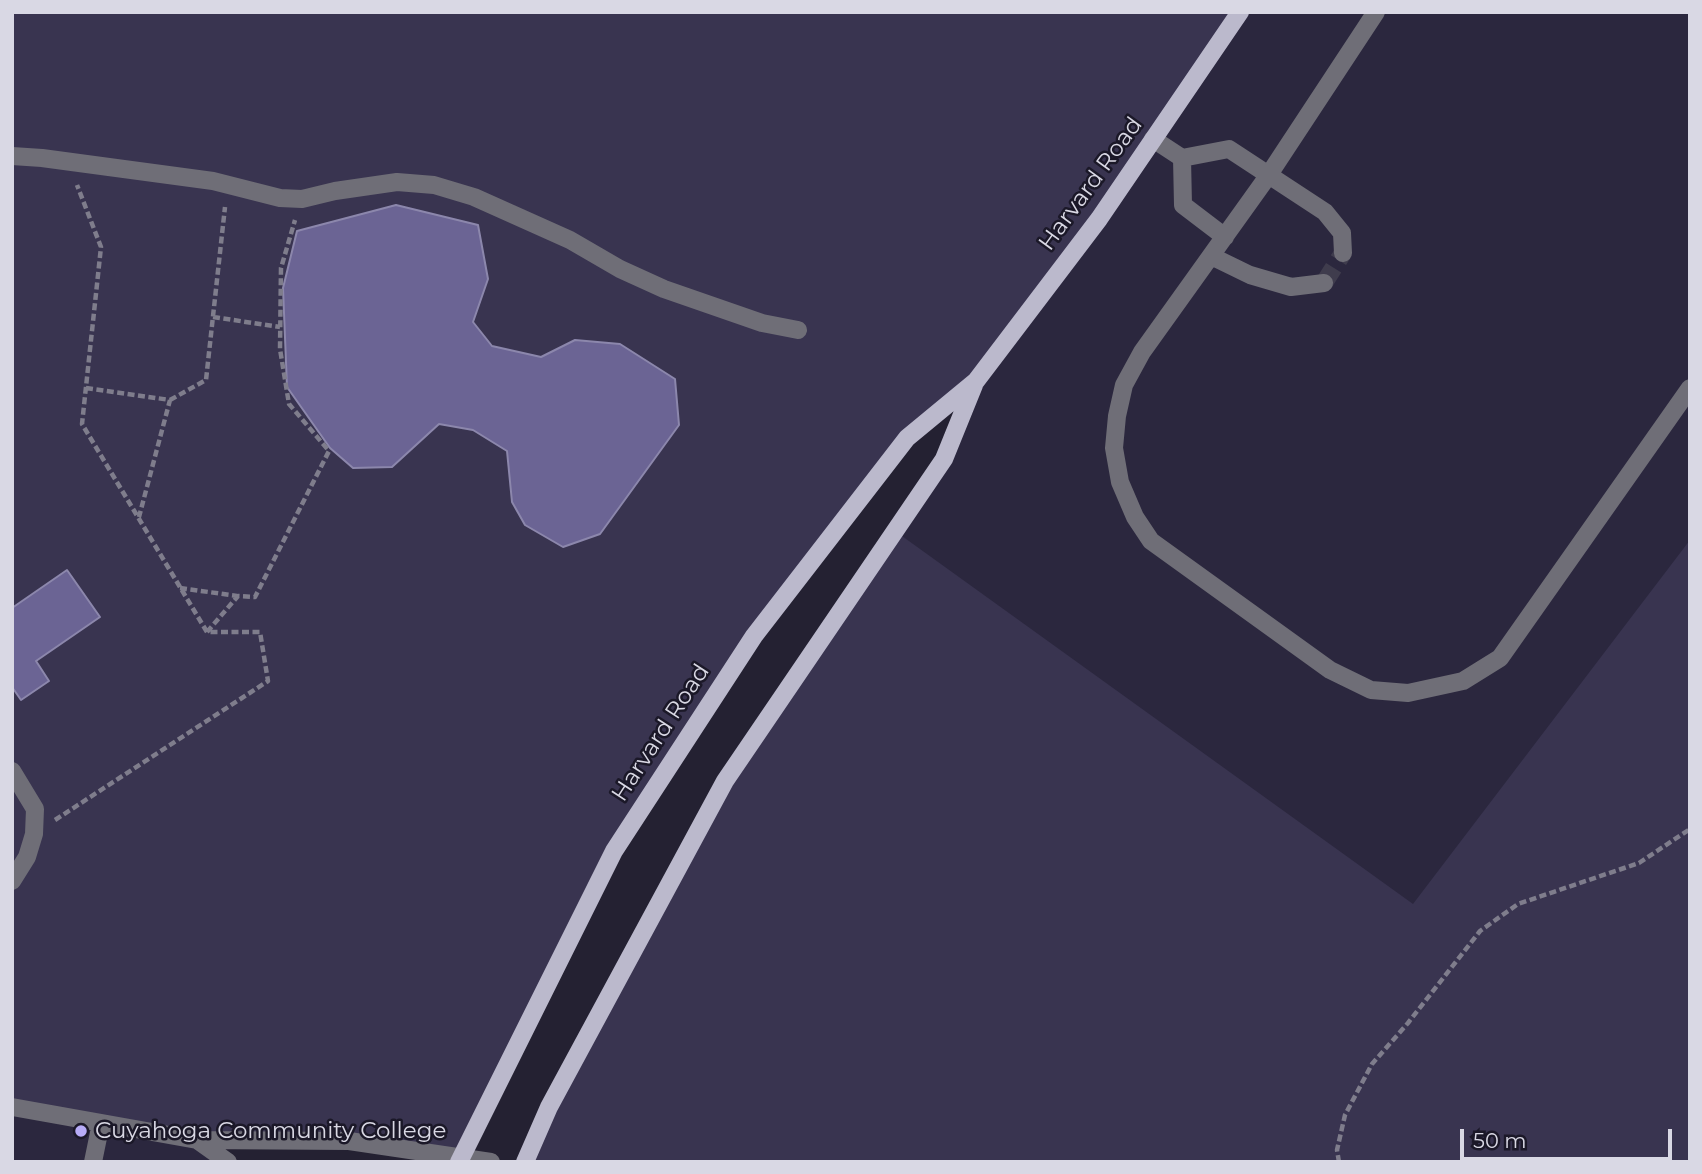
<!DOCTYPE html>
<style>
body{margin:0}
#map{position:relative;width:1702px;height:1174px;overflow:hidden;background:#242132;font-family:Montserrat,sans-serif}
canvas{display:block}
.frame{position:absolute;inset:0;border:14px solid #d9d8e4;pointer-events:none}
.scale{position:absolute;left:1460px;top:1129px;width:212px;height:32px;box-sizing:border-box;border:4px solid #d9d8e4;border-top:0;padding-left:9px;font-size:21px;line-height:24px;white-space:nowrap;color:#d9d8e4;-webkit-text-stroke:5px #1b1828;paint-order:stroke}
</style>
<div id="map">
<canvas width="1702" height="1174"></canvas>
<div class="frame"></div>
<div class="scale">50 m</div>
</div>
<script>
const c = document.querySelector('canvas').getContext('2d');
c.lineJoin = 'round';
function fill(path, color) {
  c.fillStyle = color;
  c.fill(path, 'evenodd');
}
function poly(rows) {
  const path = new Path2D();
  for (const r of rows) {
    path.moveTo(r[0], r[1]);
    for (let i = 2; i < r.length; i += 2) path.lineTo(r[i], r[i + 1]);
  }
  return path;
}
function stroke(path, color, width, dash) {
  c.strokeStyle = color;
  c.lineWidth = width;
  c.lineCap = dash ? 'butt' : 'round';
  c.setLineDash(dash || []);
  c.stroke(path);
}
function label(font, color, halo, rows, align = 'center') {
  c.font = font + ' Montserrat,sans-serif';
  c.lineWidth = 5;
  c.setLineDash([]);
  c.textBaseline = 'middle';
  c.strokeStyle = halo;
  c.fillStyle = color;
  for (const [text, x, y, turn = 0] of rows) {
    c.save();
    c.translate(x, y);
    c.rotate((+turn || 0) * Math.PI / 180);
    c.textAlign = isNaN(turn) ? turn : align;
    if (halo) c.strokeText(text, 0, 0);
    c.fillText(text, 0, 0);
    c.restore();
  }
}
const built = poly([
 [1240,12,1690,12,1690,1162,895,531,976,381],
 [12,1107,197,1140,228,1162,12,1162]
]);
const green = poly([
 [12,12,1240,12,976,381,907,438,754,637,614,851,461,1157,197,1140,12,1107],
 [895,531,1413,904,1690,540,1690,1162,525,1162,725,781]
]);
const water = poly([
 [396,205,478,225,488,279,473,322,492,346,541,357,575,340,620,344,675,379,679,425,600,534,563,547,525,525,512,502,507,451,473,430,439,424,392,467,353,468,330,448,287,387,283,288,297,231,396,205],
 [67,570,100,617,36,661,49,681,21,700,12,687,12,608,67,570]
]);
const minorTunnel = poly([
 [1324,283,1343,253]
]);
const path = poly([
 [213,317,280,327],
 [86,388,170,400,139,517],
 [170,400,206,380,225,207],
 [180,588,237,596],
 [207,632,238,596,255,597,329,451,289,404,280,349,281,268,295,220],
 [55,820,268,681,260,632,207,632,82,424,101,247,77,185],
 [1339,1162,1337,1150,1345,1115,1372,1064,1408,1023,1480,931,1518,904,1639,863,1690,829]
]);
const minor = poly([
 [1376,12,1268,176,1142,352,1124,385,1117,416,1114,448,1120,482,1135,517,1151,541,1330,670,1371,690,1408,693,1463,681,1500,658,1690,388],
 [1153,139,1182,158,1229,149,1325,212,1342,233,1343,253],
 [12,156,42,158,213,181,280,198,302,199,335,191,397,182,434,185,474,197,570,240,620,269,664,289,762,323,798,330],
 [1182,158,1183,205,1225,237],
 [1211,256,1250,275,1291,287,1324,283],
 [12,771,35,809,34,834,27,857,12,881],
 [12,1107,197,1140,349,1141,491,1162],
 [197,1140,228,1162],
 [93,1162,101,1123]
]);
const major = poly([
 [459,1162,614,851,754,636,907,438,976,381,1099,219,1240,12],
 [525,1162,549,1107,725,781,944,459,974,385]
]);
const markers = [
 [81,1131,7,"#b7abf7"]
];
const streetNames = [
 ["Harvard Road",1091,184,-54],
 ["Harvard Road",661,733,-57]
];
const poiNames = [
 ["Cuyahoga Community College",95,1131]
];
fill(built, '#2b273e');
fill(green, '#393450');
fill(water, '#6b6494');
stroke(water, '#8c87ac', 2);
stroke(minorTunnel, '#3f3c4d', 18, [18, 9]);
stroke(path, '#7f7d8c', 4.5, [7, 3.5]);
stroke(minor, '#6f6e77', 18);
stroke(major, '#bbb9cc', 18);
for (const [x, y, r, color] of markers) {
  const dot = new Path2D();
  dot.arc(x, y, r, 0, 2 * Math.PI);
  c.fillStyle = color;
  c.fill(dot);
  stroke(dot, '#1b1828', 2.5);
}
label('23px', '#d9d8e4', '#1b1828', streetNames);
label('23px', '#d9d8e4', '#1b1828', poiNames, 'left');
</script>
